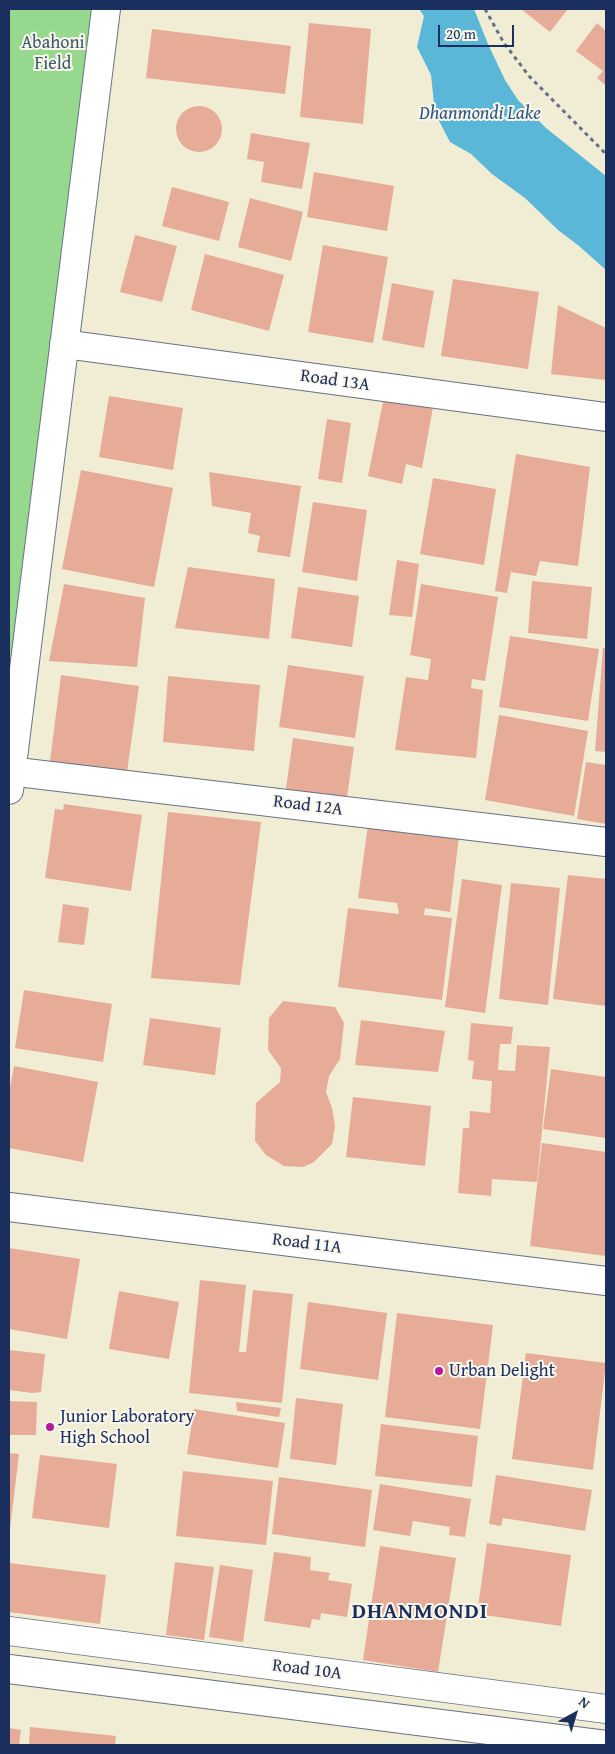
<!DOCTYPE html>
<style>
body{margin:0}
#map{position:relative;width:615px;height:1754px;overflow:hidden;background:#f1ecd4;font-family:"Gentium Book Plus",serif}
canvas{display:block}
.frame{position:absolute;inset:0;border:10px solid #1b2f5e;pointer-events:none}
.north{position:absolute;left:550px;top:1689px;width:50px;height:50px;-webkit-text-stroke:4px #fbf7ec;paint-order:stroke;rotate:39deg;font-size:14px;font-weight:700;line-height:20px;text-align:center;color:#1b2f5e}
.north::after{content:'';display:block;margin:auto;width:18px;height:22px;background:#1b2f5e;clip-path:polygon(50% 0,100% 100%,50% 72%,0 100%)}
.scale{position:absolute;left:438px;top:25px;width:76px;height:22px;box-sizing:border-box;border:2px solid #1b2f5e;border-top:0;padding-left:6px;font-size:15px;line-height:18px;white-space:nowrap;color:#1b2f5e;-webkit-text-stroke:4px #fbf7ec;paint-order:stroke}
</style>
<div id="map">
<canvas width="615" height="1754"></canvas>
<div class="frame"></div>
<div class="north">N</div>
<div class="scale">20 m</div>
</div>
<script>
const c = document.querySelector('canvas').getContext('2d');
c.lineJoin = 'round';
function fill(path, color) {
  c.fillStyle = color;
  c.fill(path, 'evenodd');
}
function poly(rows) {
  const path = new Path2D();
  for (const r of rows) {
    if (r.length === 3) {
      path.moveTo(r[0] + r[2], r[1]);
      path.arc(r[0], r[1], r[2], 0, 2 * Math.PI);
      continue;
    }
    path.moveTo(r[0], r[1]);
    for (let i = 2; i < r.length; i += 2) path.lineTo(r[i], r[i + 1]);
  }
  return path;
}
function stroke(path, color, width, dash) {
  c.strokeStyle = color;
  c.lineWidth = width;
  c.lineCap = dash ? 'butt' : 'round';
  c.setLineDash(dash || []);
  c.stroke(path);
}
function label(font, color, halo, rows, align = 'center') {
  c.font = font + ' "Gentium Book Plus",serif';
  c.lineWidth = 4;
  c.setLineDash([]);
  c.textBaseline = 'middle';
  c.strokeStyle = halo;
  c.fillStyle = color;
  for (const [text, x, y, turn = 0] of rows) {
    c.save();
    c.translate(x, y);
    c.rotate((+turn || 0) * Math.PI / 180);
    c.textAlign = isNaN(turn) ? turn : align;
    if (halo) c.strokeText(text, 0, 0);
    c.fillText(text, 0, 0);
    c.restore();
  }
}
const green = poly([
 [9,9,103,9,9,762]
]);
const water = poly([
 [419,9,474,9,488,44,505,80,518,100,546,128,606,176,606,270,579,246,558,230,525,198,492,174,471,154,450,142,435,113,431,75,417,47,424,16]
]);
const building = poly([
 [521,9,568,9,550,32],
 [309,23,371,29,363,124,300,117],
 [597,23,606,31,606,86,597,78,603,71,576,51],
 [152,29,291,46,285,94,146,78],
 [199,129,23],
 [251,133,310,143,302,189,261,182,264,162,247,159],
 [314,172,394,186,387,231,307,217],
 [172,187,229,202,219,241,162,226],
 [250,198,303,212,291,261,238,247],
 [135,235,177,246,162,302,120,292],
 [323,245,388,257,373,343,308,332],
 [205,254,284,275,269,331,191,310],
 [453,279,539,292,528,369,441,356],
 [392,283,434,291,424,348,382,340],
 [558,305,606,328,606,380,551,374],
 [109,396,183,408,173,470,99,457],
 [384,397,433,407,422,468,406,464,402,484,368,476],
 [327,419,351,423,342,483,318,479],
 [516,454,590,467,578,566,540,561,536,576,511,572,507,593,495,591],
 [81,470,173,488,154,587,62,569],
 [209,472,301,486,290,557,257,552,260,536,248,533,251,513,212,506],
 [433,478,496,489,484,565,420,554],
 [313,502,367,510,357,581,302,572],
 [397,560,419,564,412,617,389,615],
 [188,567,275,579,269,639,175,628],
 [532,581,592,587,587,639,528,633],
 [64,584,145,598,137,667,49,661],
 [421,584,498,597,485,681,472,679,471,688,483,690,476,758,395,750,406,677,428,680,431,659,410,655],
 [298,587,359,596,352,647,291,638],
 [510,636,599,649,588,721,499,707],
 [603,648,606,648,606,752,595,751],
 [288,665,364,676,355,738,279,727],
 [61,675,139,686,127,772,50,761],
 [168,676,260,685,254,751,163,742],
 [499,715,588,731,574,816,485,800],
 [293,738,354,747,347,798,286,789],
 [586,762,606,765,606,824,577,819],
 [64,804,142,815,131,891,45,878,55,809,63,810],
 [168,812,261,822,240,985,151,978],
 [368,825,459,836,450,912,425,908,424,915,452,918,442,1000,338,987,348,908,399,914,397,903,358,898],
 [568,875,606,879,606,1006,553,999],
 [462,879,502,885,485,1013,445,1007],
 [511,883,560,888,548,1005,499,999],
 [63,904,89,908,84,945,58,942],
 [24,990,112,1004,103,1062,15,1048],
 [283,1001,335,1007,344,1023,340,1059,329,1076,326,1092,332,1108,335,1126,332,1144,314,1162,303,1167,284,1166,266,1155,255,1141,256,1103,280,1082,281,1068,268,1050,269,1018],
 [150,1018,221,1028,215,1075,143,1065],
 [361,1020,445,1031,438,1072,355,1065],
 [471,1023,513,1027,511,1044,500,1044,498,1070,515,1071,517,1045,550,1047,537,1182,492,1179,491,1196,458,1193,463,1128,469,1128,470,1111,490,1113,492,1081,472,1079,474,1061,468,1060],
 [14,1066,98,1082,83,1162,9,1148,9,1093],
 [551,1069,606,1077,606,1138,543,1129],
 [353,1097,431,1106,425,1166,346,1157],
 [542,1143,606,1152,606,1256,530,1246],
 [9,1248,80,1259,67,1339,9,1329],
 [200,1280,246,1285,239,1352,246,1352,253,1290,293,1294,282,1403,189,1393],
 [119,1291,179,1302,169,1359,109,1349],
 [308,1302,387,1313,378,1380,300,1369],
 [397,1313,493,1325,480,1429,385,1417],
 [9,1350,45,1354,41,1392,32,1393,9,1390],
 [526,1353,606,1363,593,1470,512,1459],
 [296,1398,343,1404,336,1465,290,1459],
 [9,1401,37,1402,36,1435,9,1435],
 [236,1402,281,1408,279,1417,237,1411],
 [194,1409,285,1423,278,1468,187,1454],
 [381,1424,478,1436,472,1487,375,1476],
 [9,1453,19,1454,10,1529,9,1529],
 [40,1455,117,1464,109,1528,32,1518],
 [183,1471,273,1481,266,1545,176,1536],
 [496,1475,592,1490,585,1531,503,1518,501,1526,489,1524],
 [279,1477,372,1490,365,1547,272,1534],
 [380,1484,471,1499,465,1537,449,1535,450,1527,413,1521,410,1536,373,1530],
 [487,1543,571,1555,561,1626,477,1614],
 [380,1546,456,1558,438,1672,363,1660],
 [274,1552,311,1557,310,1570,330,1573,328,1580,352,1584,347,1617,321,1613,320,1620,312,1619,310,1628,264,1621],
 [175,1562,214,1567,204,1640,166,1635],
 [9,1563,106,1575,100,1624,9,1612],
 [220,1565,253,1570,243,1642,209,1637],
 [30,1727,116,1736,115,1745,29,1745],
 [9,1728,21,1730,19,1745,9,1745]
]);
const path = poly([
 [485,9,504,43,529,76,606,154]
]);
const street = poly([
 [64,344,606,417],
 [9,771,606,842],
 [9,790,106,9],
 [9,1207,606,1281],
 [9,1631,606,1709],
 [9,1669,606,1745]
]);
const markers = [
 [439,1371,5,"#b5179e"],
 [50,1427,5,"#b5179e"]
];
const parkNames = [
 ["Abahoni",53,43],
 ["Field",53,64]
];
const streetNames = [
 ["Road 13A",335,381,8],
 ["Road 12A",308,806,7],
 ["Road 11A",307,1244,7],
 ["Road 10A",307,1670,7]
];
const poiNames = [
 ["Urban Delight",449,1371],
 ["Junior Laboratory",60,1417],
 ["High School",60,1438]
];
const waterNames = [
 ["Dhanmondi Lake",480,114]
];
const districtNames = [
 ["DHANMONDI",420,1612]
];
fill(green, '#97d88f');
fill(water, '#5ab7d8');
fill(building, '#e6ac97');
stroke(street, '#667187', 30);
stroke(path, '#667187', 3, [4, 4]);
stroke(street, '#fff', 28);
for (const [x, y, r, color] of markers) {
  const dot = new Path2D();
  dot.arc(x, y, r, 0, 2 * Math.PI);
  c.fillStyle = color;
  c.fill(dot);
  stroke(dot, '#fbf7ec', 2);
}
label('18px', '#3a596a', '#fbf7ec', parkNames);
label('18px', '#1b2f5e', '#fbf7ec', streetNames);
label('18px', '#1b2f5e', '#fbf7ec', poiNames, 'left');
label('italic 19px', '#2e5883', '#fbf7ec', waterNames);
c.letterSpacing = '1px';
label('bold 22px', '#1b2f5e', '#fbf7ec', districtNames);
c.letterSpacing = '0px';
</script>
